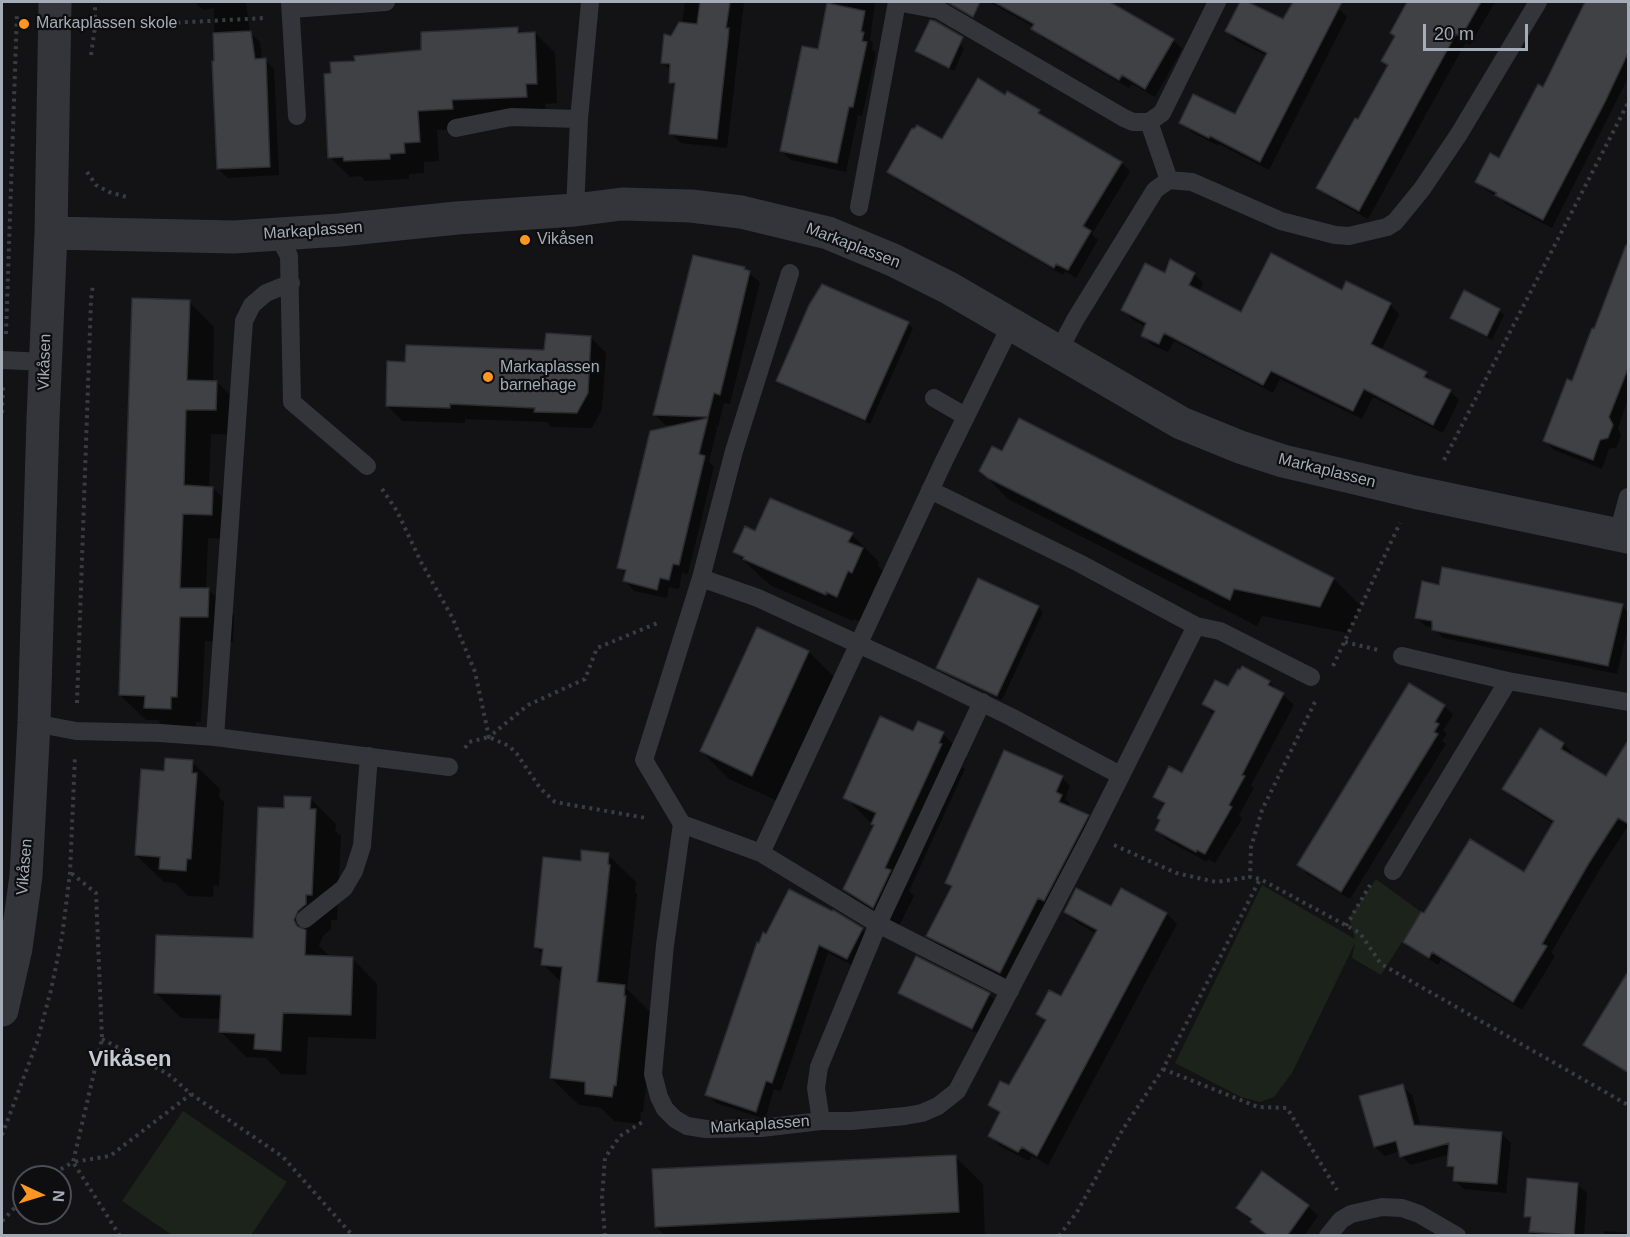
<!DOCTYPE html>
<meta charset="utf-8">
<style>
body{margin:0}
#map{position:relative;width:1630px;height:1237px;overflow:hidden;background:#131315;font-family:Helvetica,sans-serif}
canvas{display:block}
.frame{position:absolute;inset:0;border:3px solid #a3acb7;pointer-events:none}
.north{position:absolute;left:12px;top:1165px;width:60px;height:60px;box-sizing:border-box;background:#0e0e10;border:2px solid #4a4d53;border-radius:50%;rotate:94deg;font-size:16px;font-weight:700;line-height:24px;text-align:center;color:#a3acb7}
.north::after{content:'';display:block;margin:auto;width:21px;height:27px;background:#ff9621;clip-path:polygon(50% 0,100% 100%,50% 72%,0 100%)}
.scale{position:absolute;left:1423px;top:24px;width:105px;height:27px;box-sizing:border-box;border:3px solid #a3acb7;border-top:0;padding-left:8px;font-size:18px;line-height:21px;white-space:nowrap;color:#a3acb7;-webkit-text-stroke:4px #0e0e10;paint-order:stroke}
</style>
<div id="map">
<canvas width="1630" height="1237"></canvas>
<div class="frame"></div>
<div class="north">N</div>
<div class="scale">20 m</div>
</div>
<script>
const c = document.querySelector('canvas').getContext('2d');
c.lineJoin = 'round';
function fill(path, color) {
  c.fillStyle = color;
  c.fill(path, 'evenodd');
}
function poly(rows) {
  const path = new Path2D();
  for (const r of rows) {
    path.moveTo(r[0], r[1]);
    for (let i = 2; i < r.length; i += 2) path.lineTo(r[i], r[i + 1]);
  }
  return path;
}
function stroke(path, color, width, dash) {
  c.strokeStyle = color;
  c.lineWidth = width;
  c.lineCap = dash ? 'butt' : 'round';
  c.setLineDash(dash || []);
  c.stroke(path);
}
function label(font, color, halo, rows, align = 'center') {
  c.font = font + ' Helvetica,sans-serif';
  c.lineWidth = 4.5;
  c.setLineDash([]);
  c.textBaseline = 'middle';
  c.strokeStyle = halo;
  c.fillStyle = color;
  for (const [text, x, y, turn = 0] of rows) {
    c.save();
    c.translate(x, y);
    c.rotate((+turn || 0) * Math.PI / 180);
    c.textAlign = isNaN(turn) ? turn : align;
    if (halo) c.strokeText(text, 0, 0);
    c.fillText(text, 0, 0);
    c.restore();
  }
}
const green = poly([
 [1376,879,1421,912,1381,975,1352,958,1355,943,1292,1073,1274,1097,1260,1102,1241,1097,1175,1063,1262,885,1355,939,1349,918],
 [183,1111,287,1182,251,1235,172,1235,122,1201]
]);
const shadow = poly([
 [195,2,246,2,250,33,260,42,262,60,265,60,274,69,279,175,228,178,218,169,214,8,203,10],
 [685,2,744,2,727,148,681,143,671,133,676,88,670,82,671,71,662,62,680,39],
 [829,2,875,2,870,40,873,43,872,49,876,53,862,116,858,115,846,172,791,160,781,151,819,51],
 [989,2,1107,2,1173,40,1182,49,1155,97,1132,84,1129,88,1043,38,1034,27],
 [1241,2,1284,21,1294,2,1326,2,1338,8,1347,17,1269,170,1219,144,1218,146,1190,131,1181,123,1236,116,1267,56,1235,40,1227,31],
 [1430,2,1495,2,1470,45,1466,42,1368,219,1327,196,1318,187,1389,67,1383,61,1421,19],
 [1603,2,1628,2,1628,78,1552,228,1506,204,1500,198,1486,190,1477,182,1500,160,1544,89,1595,17],
 [517,29,523,34,535,33,555,53,557,103,545,104,546,117,472,128,437,130,439,161,424,162,424,173,409,174,409,179,365,181,361,176,350,177,330,157,333,75,356,62,423,52],
 [960,44,964,49,954,71,921,56,917,51],
 [1008,93,1039,111,1047,120,1122,163,1130,172,1092,234,1098,240,1076,278,1065,271,1063,275,897,180,889,171,943,141,1006,97],
 [746,271,760,282,730,404,724,403,718,427,715,426,717,429,709,462,714,467,688,574,682,573,679,589,669,587,667,598,634,591,625,581,626,575,619,567,677,425,665,425,655,415],
 [1194,274,1203,283,1199,292,1241,314,1342,292,1390,304,1399,314,1381,351,1426,373,1434,384,1450,391,1459,400,1443,433,1373,397,1362,419,1280,379,1273,393,1174,341,1168,352,1152,345,1143,336,1146,327,1132,319,1123,310,1166,275],
 [1628,283,1628,399,1618,428,1621,435,1617,447,1609,449,1602,469,1554,450,1545,441,1573,382],
 [823,285,908,324,913,328,870,424,782,385,778,380],
 [189,302,214,327,213,382,217,382,242,407,241,435,211,434,209,488,213,488,238,513,237,539,208,538,206,590,209,590,234,615,233,642,205,641,201,722,196,722,196,734,170,733,158,720,146,720,120,695],
 [1499,310,1504,315,1492,340,1456,322,1452,317],
 [590,337,606,353,602,409,592,428,551,427,547,422,465,419,465,423,402,421,387,405,407,364,546,352],
 [1003,453,1334,579,1361,606,1347,633,1262,616,1257,626,1008,499,981,471],
 [756,533,852,535,879,562,878,566,889,577,865,624,854,619,853,621,772,586,763,579,735,552],
 [1440,587,1622,606,1628,612,1628,627,1617,674,1443,638,1434,628,1425,626,1416,617],
 [1038,608,1043,612,1002,700,943,672,938,667],
 [809,652,836,679,780,802,729,779,701,751],
 [1269,682,1294,705,1251,785,1254,788,1239,815,1242,819,1215,863,1208,859,1207,862,1167,840,1156,830,1165,807,1155,796,1183,775,1214,715,1204,704,1228,688],
 [1410,685,1444,706,1453,715,1443,730,1447,734,1442,741,1446,744,1350,899,1307,874,1299,865],
 [914,733,943,734,967,758,962,767,965,769,909,891,914,896,897,930,868,913,844,889,875,826,869,821,845,797],
 [1564,744,1572,753,1570,756,1591,805,1628,750,1628,826,1598,872,1551,953,1555,956,1522,1010,1441,960,1438,965,1414,950,1405,941,1524,874,1554,824,1513,798,1504,789],
 [192,762,220,789,219,797,224,802,219,886,214,885,213,897,188,896,175,883,164,882,136,855,166,773],
 [1062,777,1070,786,1065,799,1070,804,1068,808,1088,816,1096,825,1009,981,937,944,928,936,952,888,947,883],
 [310,798,336,824,335,831,341,836,337,920,331,920,331,929,323,936,319,946,331,958,352,958,377,984,376,1039,308,1037,306,1075,281,1074,266,1058,246,1057,221,1032,221,1019,181,1018,156,993,254,939,285,809],
 [608,855,636,882,635,892,637,894,627,989,652,1014,653,1025,643,1112,641,1112,640,1124,614,1121,601,1108,579,1105,551,1078,562,983,543,964,544,955,535,947,582,863],
 [606,888,609,888,598,990,595,990],
 [1111,908,1167,914,1177,924,1048,1165,1032,1156,1029,1161,1000,1146,990,1136,1000,1115,990,1105,1010,1087,1046,1023,1038,1014,1062,998,1097,934,1076,922,1065,911],
 [862,929,870,938,856,967,828,953,781,1091,774,1089,765,1119,716,1103,707,1094,767,935],
 [900,993,989,995,994,999,977,1033,905,997],
 [1402,1086,1412,1095,1421,1127,1502,1134,1511,1143,1506,1193,1464,1189,1454,1180,1455,1172,1449,1166,1450,1154,1411,1165,1401,1156,1400,1151,1385,1156,1375,1147],
 [955,1157,983,1184,985,1236,665,1236,656,1227],
 [1577,1184,1587,1193,1584,1236,1534,1236,1531,1232,1532,1222,1526,1216],
 [1308,1206,1318,1216,1304,1236,1272,1236,1248,1218,1238,1208],
 [1604,1231,1628,1233,1628,1236,1604,1236]
]);
const building = poly([
 [700,2,730,2,726,28,729,28,728,40,717,139,669,134,675,83,669,83,670,64,661,63,664,34,671,36,679,22,697,24,700,2],
 [947,2,980,2,973,17,947,2],
 [994,2,1110,2,1174,39,1145,89,1122,75,1119,80,1031,29,1034,24,994,2],
 [1240,2,1248,2,1283,19,1293,2,1342,2,1260,162,1210,136,1209,138,1179,123,1193,94,1235,114,1267,53,1225,31,1240,2],
 [1407,2,1481,2,1461,37,1456,34,1359,211,1316,188,1355,118,1358,119,1388,65,1381,61,1395,36,1390,33,1407,2],
 [1585,2,1629,2,1629,51,1605,102,1543,220,1495,195,1497,193,1475,182,1490,153,1499,158,1538,84,1543,87,1585,2],
 [827,3,865,11,861,32,864,32,862,41,867,42,853,107,849,107,837,163,780,151,802,46,818,49,827,3],
 [930,20,935,21,963,37,949,68,915,51,930,20],
 [518,27,518,33,535,32,537,84,526,84,527,97,452,100,453,109,418,111,420,142,404,143,405,153,390,154,390,159,344,161,343,157,328,158,324,74,331,73,330,62,355,61,354,56,421,50,421,32,518,27],
 [251,31,255,59,266,58,270,167,217,169,212,61,214,61,213,33,251,31],
 [978,78,1005,95,1007,91,1040,110,1038,113,1122,162,1083,226,1091,231,1068,270,1056,264,1054,268,887,172,912,128,914,129,917,125,942,139,978,78],
 [1626,245,1629,245,1629,366,1609,417,1613,425,1608,438,1600,440,1593,460,1543,441,1567,379,1572,381,1592,328,1594,329,1626,245],
 [1271,253,1342,290,1346,281,1391,303,1371,344,1427,372,1424,377,1451,390,1433,425,1364,389,1353,411,1271,371,1263,385,1164,333,1159,344,1141,336,1146,323,1121,310,1145,263,1165,273,1170,259,1195,273,1189,285,1241,312,1271,253],
 [693,255,745,267,744,269,750,271,737,326,720,395,714,393,708,417,653,415,693,255],
 [822,284,909,322,865,420,776,381,809,305,822,284],
 [1464,290,1500,309,1487,336,1450,318,1464,290],
 [132,298,190,300,187,380,217,381,216,410,186,410,184,485,213,487,212,515,183,514,180,588,209,588,208,617,180,617,177,697,171,697,171,709,144,708,145,696,119,695,132,298],
 [546,333,591,336,588,393,577,413,534,412,535,408,450,404,450,408,386,406,387,361,405,362,406,345,544,350,546,333],
 [708,418,699,454,705,456,679,565,673,564,669,580,660,578,657,590,623,581,626,570,617,568,650,431,708,418],
 [1019,418,1334,578,1320,607,1234,589,1230,600,988,478,979,471,992,446,1002,451,1019,418],
 [770,498,853,533,848,542,863,548,852,573,848,571,837,597,826,592,826,595,743,559,744,557,733,552,745,526,755,531,770,498],
 [1442,567,1623,604,1608,666,1432,630,1432,621,1415,618,1422,581,1439,585,1442,567],
 [978,578,1039,606,997,696,936,668,978,578],
 [757,627,809,651,752,776,700,751,757,627],
 [1242,666,1270,681,1268,685,1284,693,1242,775,1245,776,1229,805,1232,807,1205,854,1197,850,1196,852,1155,830,1160,820,1157,818,1165,803,1153,797,1169,766,1182,773,1215,711,1202,704,1215,680,1228,686,1238,669,1240,670,1242,666],
 [1409,683,1445,705,1435,722,1439,724,1434,732,1438,734,1341,892,1297,865,1409,683],
 [880,716,913,731,918,721,944,732,939,743,942,744,885,868,891,870,873,908,843,889,874,825,871,824,876,813,843,798,880,716],
 [1540,728,1564,743,1561,749,1606,776,1629,739,1629,824,1618,818,1589,863,1542,944,1547,946,1513,1002,1432,952,1429,958,1403,942,1421,912,1424,913,1470,839,1524,872,1554,821,1502,789,1540,728],
 [1004,750,1063,776,1056,792,1062,795,1059,802,1089,815,1044,901,1038,898,1000,973,926,936,952,886,945,883,1004,750],
 [165,758,193,760,192,773,197,773,191,859,187,859,186,871,159,869,160,857,135,855,141,769,164,771,165,758],
 [284,796,311,797,310,809,316,809,312,895,306,895,306,904,298,911,294,920,297,926,306,930,305,955,353,957,351,1015,283,1013,281,1051,254,1049,255,1034,219,1032,221,995,154,993,156,935,253,938,258,807,284,808,284,796],
 [581,850,609,853,608,864,610,865,597,982,625,985,624,996,626,996,616,1086,614,1085,612,1097,585,1094,585,1082,550,1078,562,967,541,965,543,949,534,947,543,857,581,861,581,850],
 [1076,888,1111,906,1121,888,1167,913,1037,1156,1022,1147,1018,1152,988,1136,1000,1112,988,1105,1000,1081,1009,1085,1046,1020,1036,1014,1049,990,1061,996,1097,930,1064,912,1076,888],
 [789,889,832,911,833,910,863,928,847,959,819,945,772,1083,766,1081,756,1112,705,1095,757,942,759,943,763,932,766,934,789,889],
 [916,956,990,993,972,1029,898,993,916,956],
 [1629,970,1629,1073,1583,1045,1629,970],
 [1403,1084,1414,1125,1502,1132,1497,1184,1453,1181,1454,1167,1447,1166,1449,1143,1400,1157,1396,1141,1374,1147,1359,1096,1403,1084],
 [956,1155,959,1212,655,1227,652,1169,956,1155],
 [1262,1171,1309,1205,1287,1236,1269,1236,1250,1222,1252,1219,1236,1208,1262,1171],
 [1527,1178,1578,1183,1574,1235,1529,1232,1531,1217,1524,1217,1527,1178]
]);
const path = poly([
 [95,27,265,18],
 [91,55,95,27,95,2],
 [87,172,96,185,109,192,130,198],
 [6,334,17,12],
 [2,413,3,387],
 [1444,460,1628,103],
 [382,489,397,511,421,562,452,617,475,672,489,737,528,705,585,679,597,648,660,622],
 [1345,642,1378,650],
 [1333,666,1400,523],
 [1315,702,1262,810,1251,847,1250,877,1260,879,1360,933,1381,964,1628,1105],
 [77,703,91,300,93,284],
 [465,748,469,742,489,737,509,746,517,754,540,788,555,802,646,818],
 [1114,845,1176,873,1216,882,1250,877],
 [1346,926,1370,885],
 [102,1039,168,1074,191,1094,283,1157,353,1236],
 [1163,1069,1258,1107,1287,1108,1337,1190],
 [2,1135,37,1042,51,990,62,937,70,873,75,756],
 [48,1177,73,1162,102,1039,96,893,71,873],
 [2,1221,24,1198],
 [120,1236,73,1162,110,1156,191,1094],
 [605,1236,602,1198,605,1158,620,1136,644,1121],
 [1059,1236,1077,1212,1123,1129,1163,1069,1260,879]
]);
const service = poly([
 [290,2,297,116],
 [897,2,939,10,1124,118,1133,122,1149,122,1169,180],
 [292,9,386,2],
 [1149,122,1162,113,1217,2],
 [456,128,511,117,579,119],
 [859,207,897,2],
 [575,210,579,119,590,2],
 [277,234,289,256,292,402,367,466],
 [790,273,734,451,701,578,644,760,682,824,665,945,653,1074,659,1097,665,1109,675,1119,687,1126,706,1129,761,1128,821,1121,851,1121,905,1116,922,1113,938,1106,957,1091,1091,835,1196,626,1079,563,930,490],
 [1058,352,1075,320,1155,190,1169,180,1192,182,1281,221,1335,235,1349,236,1387,227,1395,222,1422,189,1459,134,1538,2],
 [2,360,45,362],
 [934,398,965,416],
 [1618,533,1628,497],
 [701,578,758,598,919,672,1011,717,1120,775],
 [1196,626,1220,631,1311,677],
 [1402,656,1508,681,1628,702],
 [34,723,76,731,160,733,215,737,244,321,252,305,266,293,291,283],
 [215,737,449,767],
 [682,824,761,853,878,924,1010,991],
 [761,853,943,463,1011,325],
 [1393,871,1508,681],
 [305,919,344,888,354,871,362,846,369,756],
 [821,1121,816,1088,819,1067,878,924,982,702],
 [1328,1236,1341,1220,1351,1214,1382,1207,1402,1208,1419,1214,1457,1236]
]);
const tertiary = poly([
 [51,233,234,237,340,230,457,218,575,210,622,204,691,206,741,212,828,233,893,260,949,288,1181,423,1240,447,1283,461,1414,492,1628,537],
 [2,1010,16,948,26,876,34,723,43,419,51,233,55,2]
]);
const markers = [
 [24,24,6,"#ff9621"],
 [525,240,6,"#ff9621"],
 [488,377,6,"#ff9621"]
];
const poiNames = [
 ["Markaplassen skole",36,24],
 ["Vikåsen",537,240],
 ["Markaplassen",500,368],
 ["barnehage",500,386]
];
const streetNames = [
 ["Markaplassen",313,231,-4],
 ["Markaplassen",853,246,21],
 ["Vikåsen",45,362,-88],
 ["Markaplassen",1327,471,14],
 ["Vikåsen",25,867,-85],
 ["Markaplassen",760,1125,-4]
];
const districtNames = [
 ["Vikåsen",130,1060]
];
fill(green, '#1b231b');
fill(shadow, '#0007');
fill(building, '#3f4145');
stroke(building, '#2d2d31', 1.5);
stroke(path, '#393d41', 4, [3, 4.5]);
stroke(service, '#33353a', 18);
stroke(tertiary, '#33353a', 33);
for (const [x, y, r, color] of markers) {
  const dot = new Path2D();
  dot.arc(x, y, r, 0, 2 * Math.PI);
  c.fillStyle = color;
  c.fill(dot);
  stroke(dot, '#0e0e10', 2);
}
label('16px', '#a3acb7', '#0e0e10', poiNames, 'left');
label('16px', '#a3acb7', '#0e0e10', streetNames);
label('bold 22px', '#c4cad2', '#0e0e10', districtNames);
</script>
